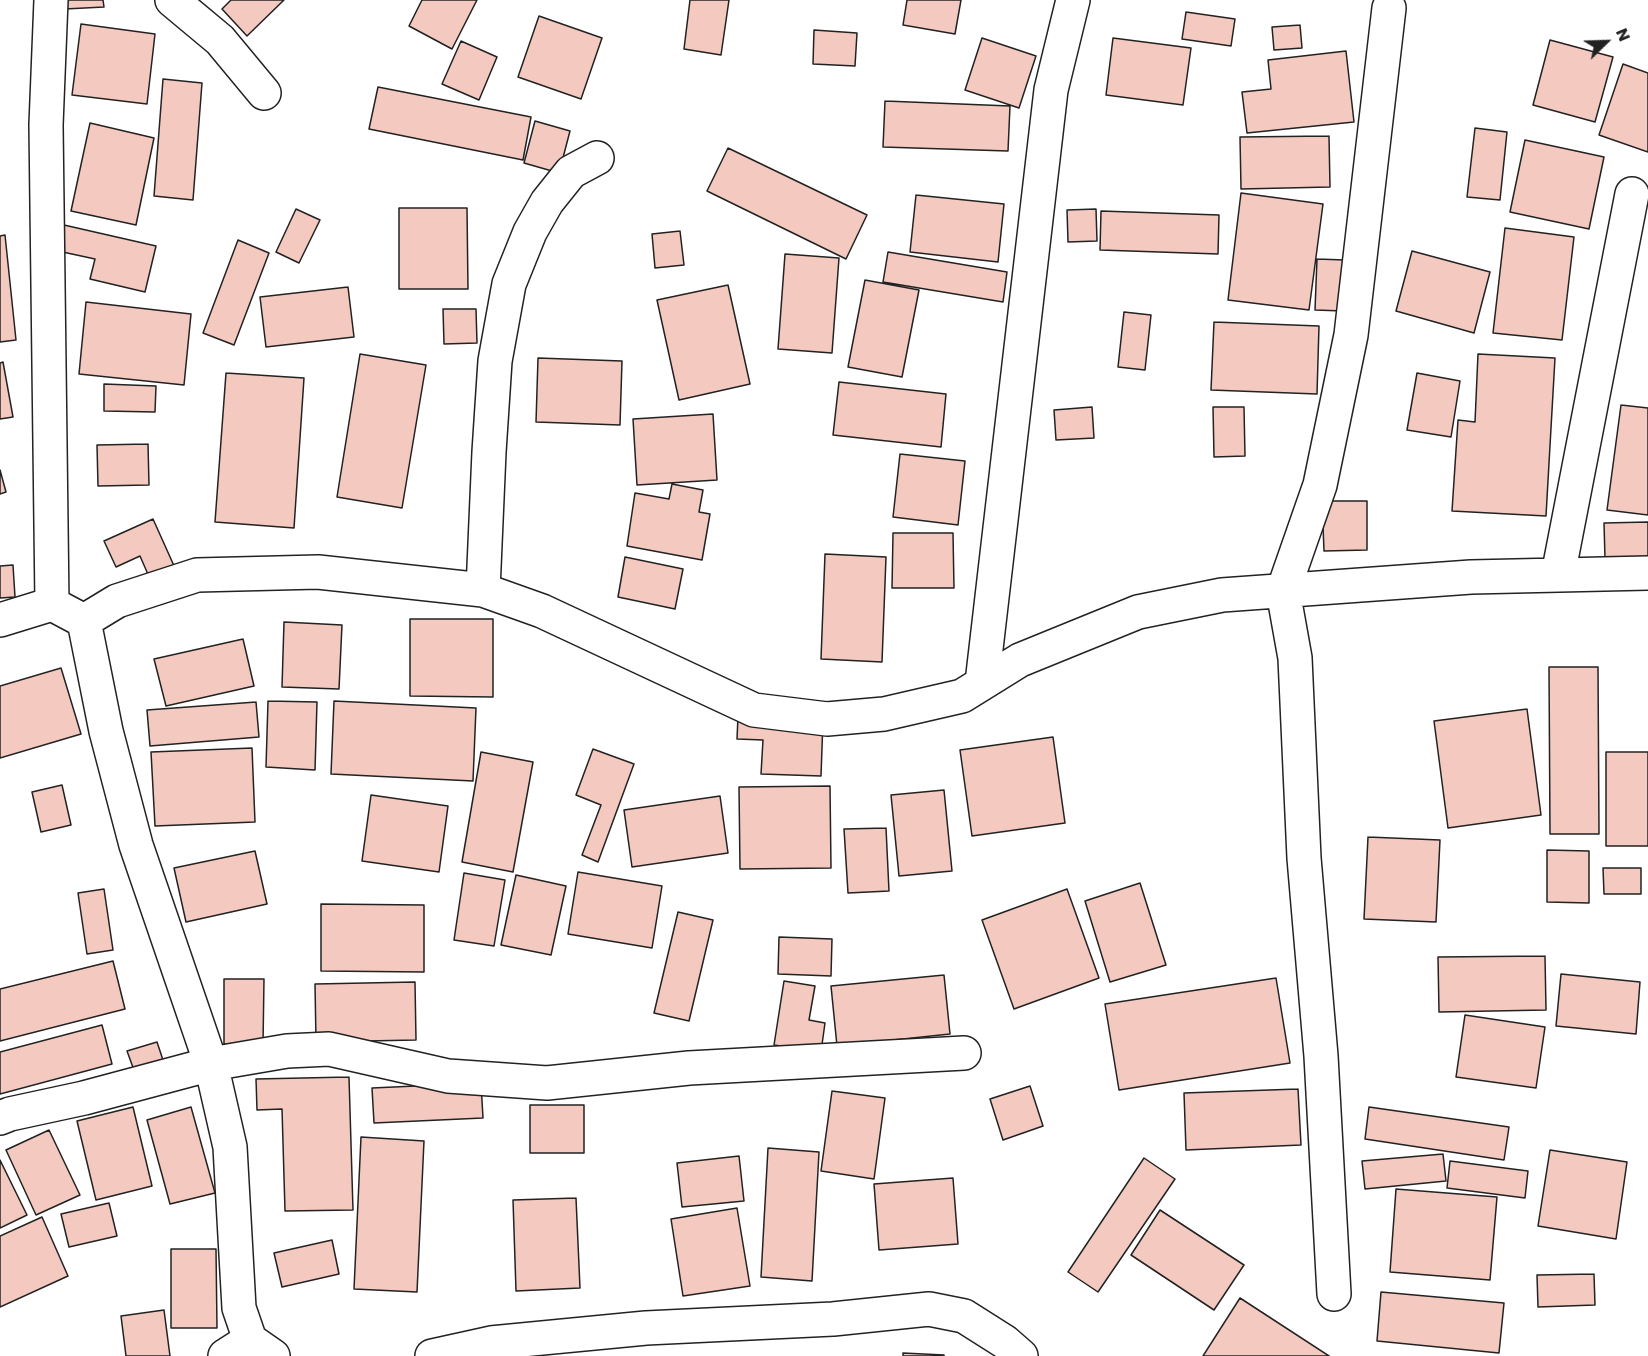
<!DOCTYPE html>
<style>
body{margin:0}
#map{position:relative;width:1648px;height:1356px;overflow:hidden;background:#fff;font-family:Poppins,sans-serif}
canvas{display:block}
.north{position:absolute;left:1576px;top:12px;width:60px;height:60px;-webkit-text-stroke:4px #fff;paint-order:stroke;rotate:67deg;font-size:16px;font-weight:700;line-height:24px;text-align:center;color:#222}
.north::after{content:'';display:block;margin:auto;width:21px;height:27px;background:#222;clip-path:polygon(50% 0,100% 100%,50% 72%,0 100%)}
</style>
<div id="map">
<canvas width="1648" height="1356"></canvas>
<div class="north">N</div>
</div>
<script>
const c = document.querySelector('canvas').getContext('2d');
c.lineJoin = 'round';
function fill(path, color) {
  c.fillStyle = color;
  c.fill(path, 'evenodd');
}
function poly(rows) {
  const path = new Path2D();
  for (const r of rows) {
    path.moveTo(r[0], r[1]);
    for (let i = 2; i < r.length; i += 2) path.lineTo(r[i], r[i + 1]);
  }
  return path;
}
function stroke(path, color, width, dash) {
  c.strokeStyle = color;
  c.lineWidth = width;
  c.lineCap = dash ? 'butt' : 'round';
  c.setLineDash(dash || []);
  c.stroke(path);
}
const building = poly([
 [65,0,103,0,104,7,65,9,65,0],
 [231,0,284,0,247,36,222,9,231,0],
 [422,0,477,0,452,49,409,26,422,0],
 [690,0,729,0,721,55,684,49,690,0],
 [907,0,961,0,955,34,903,25,907,0],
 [1186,12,1235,19,1231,46,1182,39,1186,12],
 [539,16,602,38,581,99,518,77,539,16],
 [81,24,155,34,147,104,72,95,81,24],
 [1300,25,1302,48,1274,50,1272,27,1300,25],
 [814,30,857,33,855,66,813,64,814,30],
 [982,38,1036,56,1019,108,965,90,982,38],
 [1113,38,1191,48,1183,105,1106,95,1113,38],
 [1550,40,1613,57,1595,122,1533,105,1550,40],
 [461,41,497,57,479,100,442,84,461,41],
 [1346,51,1354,122,1247,133,1242,92,1271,89,1268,60,1346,51],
 [1623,64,1648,73,1648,152,1599,135,1623,64],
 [163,79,202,83,193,200,154,196,163,79],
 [378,87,531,117,523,160,369,129,378,87],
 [885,101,1010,106,1008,151,883,147,885,101],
 [535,121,570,131,559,173,524,163,535,121],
 [90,123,154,138,136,225,71,211,90,123],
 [1475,128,1507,132,1500,200,1467,197,1475,128],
 [1329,136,1330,187,1241,189,1240,137,1329,136],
 [1525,140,1604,157,1589,229,1510,212,1525,140],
 [728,148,867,215,846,259,707,191,728,148],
 [1241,193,1323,204,1309,310,1228,300,1241,193],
 [916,195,1004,204,998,262,910,252,916,195],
 [399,208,467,208,468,289,399,289,399,208],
 [296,209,320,220,299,263,276,252,296,209],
 [1096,209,1097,241,1068,242,1067,210,1096,209],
 [1101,211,1219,215,1218,254,1100,250,1101,211],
 [64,225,156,246,145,292,90,279,95,259,58,251,64,225],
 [1505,228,1574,237,1562,340,1493,333,1505,228],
 [680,231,684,265,655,268,652,234,680,231],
 [5,235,16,340,0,342,0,236,5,235],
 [238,240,269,253,234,345,203,333,238,240],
 [1412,251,1490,272,1474,333,1396,311,1412,251],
 [888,252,1007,272,1003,302,883,282,888,252],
 [785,254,839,258,832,353,778,349,785,254],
 [1317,259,1345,260,1343,311,1315,310,1317,259],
 [865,280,919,290,902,377,848,367,865,280],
 [728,285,750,384,679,400,657,300,728,285],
 [348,287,354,337,266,347,260,297,348,287],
 [86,302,191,314,184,385,79,374,86,302],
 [443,309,476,309,477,343,444,344,443,309],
 [1124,312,1151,315,1145,370,1118,367,1124,312],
 [1214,322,1319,326,1317,394,1211,390,1214,322],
 [360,354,426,365,402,508,337,497,360,354],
 [1478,354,1555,358,1546,516,1452,511,1458,420,1475,422,1478,354],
 [538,358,622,361,620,425,536,422,538,358],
 [3,362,13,417,0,419,0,363,3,362],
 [226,373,304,378,294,528,215,522,226,373],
 [1417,373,1460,381,1451,437,1407,430,1417,373],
 [839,382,946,394,941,447,833,435,839,382],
 [104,384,156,386,155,412,104,411,104,384],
 [1621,405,1648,408,1648,515,1607,510,1621,405],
 [1092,407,1094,438,1056,440,1054,410,1092,407],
 [1213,407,1244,407,1245,456,1214,457,1213,407],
 [713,414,717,480,637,485,633,419,713,414],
 [148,444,149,485,98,486,97,445,148,444],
 [900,454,965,461,958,525,893,517,900,454],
 [0,470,6,492,0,494,0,470],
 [672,484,703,490,699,512,710,514,702,560,627,546,635,493,669,499,672,484],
 [1322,501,1367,501,1367,550,1324,551,1322,501],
 [153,519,175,568,150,579,140,556,116,567,104,541,153,519],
 [1648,522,1648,558,1605,559,1604,523,1648,522],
 [893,533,953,533,954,588,892,588,893,533],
 [825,554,886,557,882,662,821,659,825,554],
 [625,557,683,569,675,609,618,597,625,557],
 [13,565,15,597,0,598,0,566,13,565],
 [410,619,493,619,493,697,410,696,410,619],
 [284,622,342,625,339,689,282,687,284,622],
 [243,639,254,686,166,706,154,659,243,639],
 [1549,667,1598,667,1599,834,1550,834,1549,667],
 [61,668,81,734,0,758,0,686,61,668],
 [268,701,317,702,315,770,266,767,268,701],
 [334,701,476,708,473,781,331,774,334,701],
 [256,702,259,737,150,746,147,710,256,702],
 [1527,709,1541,815,1448,828,1434,721,1527,709],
 [738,716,823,720,821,776,761,774,763,740,737,739,738,716],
 [1053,737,1065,823,972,836,960,750,1053,737],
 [252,748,255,822,155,826,151,752,252,748],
 [593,749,634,764,598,862,582,855,601,805,576,795,593,749],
 [481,752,533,762,513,872,462,862,481,752],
 [1606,752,1648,752,1648,846,1606,846,1606,752],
 [62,785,71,825,41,832,32,792,62,785],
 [830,786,831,868,740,869,739,787,830,786],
 [944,790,952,871,899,876,891,795,944,790],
 [371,795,448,806,439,872,362,861,371,795],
 [720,796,728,853,632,867,624,810,720,796],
 [886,828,889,891,848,893,844,829,886,828],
 [1368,837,1440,840,1436,922,1364,919,1368,837],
 [1547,850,1589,851,1589,903,1547,902,1547,850],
 [255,851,267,904,186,922,174,868,255,851],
 [1603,868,1641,868,1641,894,1604,894,1603,868],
 [578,872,662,886,652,948,568,934,578,872],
 [464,873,505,880,494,946,454,940,464,873],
 [516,875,566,886,551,955,501,945,516,875],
 [1140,883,1166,965,1110,982,1085,901,1140,883],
 [104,889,113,950,87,954,78,893,104,889],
 [1067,889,1099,978,1014,1009,982,920,1067,889],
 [321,904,424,905,424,972,321,971,321,904],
 [678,912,713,920,689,1021,654,1013,678,912],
 [779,937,832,939,831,976,778,974,779,937],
 [1545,956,1546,1010,1439,1012,1438,957,1545,956],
 [113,961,125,1009,0,1041,0,989,113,961],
 [1561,974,1640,982,1636,1034,1556,1026,1561,974],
 [944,975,950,1034,837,1046,831,986,944,975],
 [1276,978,1290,1063,1119,1090,1105,1004,1276,978],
 [224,979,264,979,263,1045,224,1044,224,979],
 [784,981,815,986,809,1020,825,1023,821,1052,774,1045,784,981],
 [415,982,416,1040,316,1042,315,984,415,982],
 [1465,1015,1545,1027,1536,1088,1456,1077,1465,1015],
 [102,1025,112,1064,0,1094,0,1052,102,1025],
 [157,1042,164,1063,135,1073,127,1051,157,1042],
 [349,1077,353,1210,285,1211,282,1109,257,1110,256,1079,349,1077],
 [481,1083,483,1118,374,1123,372,1088,481,1083],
 [1030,1086,1043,1126,1003,1140,990,1099,1030,1086],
 [1298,1089,1301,1145,1186,1150,1184,1093,1298,1089],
 [832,1091,885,1098,874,1179,821,1171,832,1091],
 [530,1105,584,1105,584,1153,530,1153,530,1105],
 [133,1107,152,1186,96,1200,77,1121,133,1107],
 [191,1107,215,1193,170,1204,147,1120,191,1107],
 [1369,1107,1509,1127,1504,1160,1365,1139,1369,1107],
 [49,1130,80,1195,36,1215,6,1150,49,1130],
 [361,1137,424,1141,417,1292,354,1289,361,1137],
 [768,1148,819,1152,812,1281,761,1277,768,1148],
 [1550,1150,1627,1162,1616,1239,1538,1226,1550,1150],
 [1443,1154,1446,1181,1365,1189,1362,1161,1443,1154],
 [739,1156,744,1201,682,1207,677,1163,739,1156],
 [1144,1158,1175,1179,1098,1292,1068,1272,1144,1158],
 [0,1160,27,1215,0,1228,0,1160],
 [1450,1161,1528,1171,1525,1198,1447,1188,1450,1161],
 [953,1178,958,1244,879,1250,874,1184,953,1178],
 [1396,1189,1497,1197,1490,1280,1390,1272,1396,1189],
 [576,1198,580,1288,516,1291,513,1200,576,1198],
 [109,1203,117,1236,69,1247,61,1214,109,1203],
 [737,1208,750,1286,683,1296,671,1219,737,1208],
 [1160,1210,1244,1265,1214,1310,1131,1255,1160,1210],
 [42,1217,68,1276,0,1307,0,1236,42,1217],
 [332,1240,339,1274,282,1287,274,1253,332,1240],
 [171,1249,216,1249,217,1328,171,1328,171,1249],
 [1594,1274,1595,1305,1538,1307,1537,1275,1594,1274],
 [1381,1292,1504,1303,1499,1353,1377,1341,1381,1292],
 [1240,1298,1329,1356,1203,1356,1240,1298],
 [164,1310,170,1356,126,1356,121,1316,164,1310],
 [903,1353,944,1355,944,1356,903,1356,903,1353]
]);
const minor = poly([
 [51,0,46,125,52,604,84,621],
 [172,0,220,40,264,93],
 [1558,575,1632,194],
 [483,590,489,452,495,361,509,284,530,232,547,202,571,172,597,158],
 [0,620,52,604],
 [84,621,117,601,197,575,318,572,483,590,542,611,754,710,827,719,884,714,962,696,1020,660,1138,612,1222,595,1471,577,1648,573],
 [84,621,106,731,136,845,211,1064,230,1147,239,1308,250,1340,273,1356],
 [982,683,1051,90,1073,0],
 [0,1118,10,1114,84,1098,211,1064,287,1051,329,1049,448,1076,547,1083,689,1068,964,1053],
 [1334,1294,1321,1056,1304,858,1295,658,1283,591,1320,485,1351,335,1389,8],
 [225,1356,250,1340],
 [432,1356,491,1343,646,1328,833,1319,929,1309,964,1316,1005,1342,1021,1356]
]);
fill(building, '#f3c9c0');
stroke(building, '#222', 1.5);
stroke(minor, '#222', 36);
stroke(minor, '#fff', 33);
</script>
